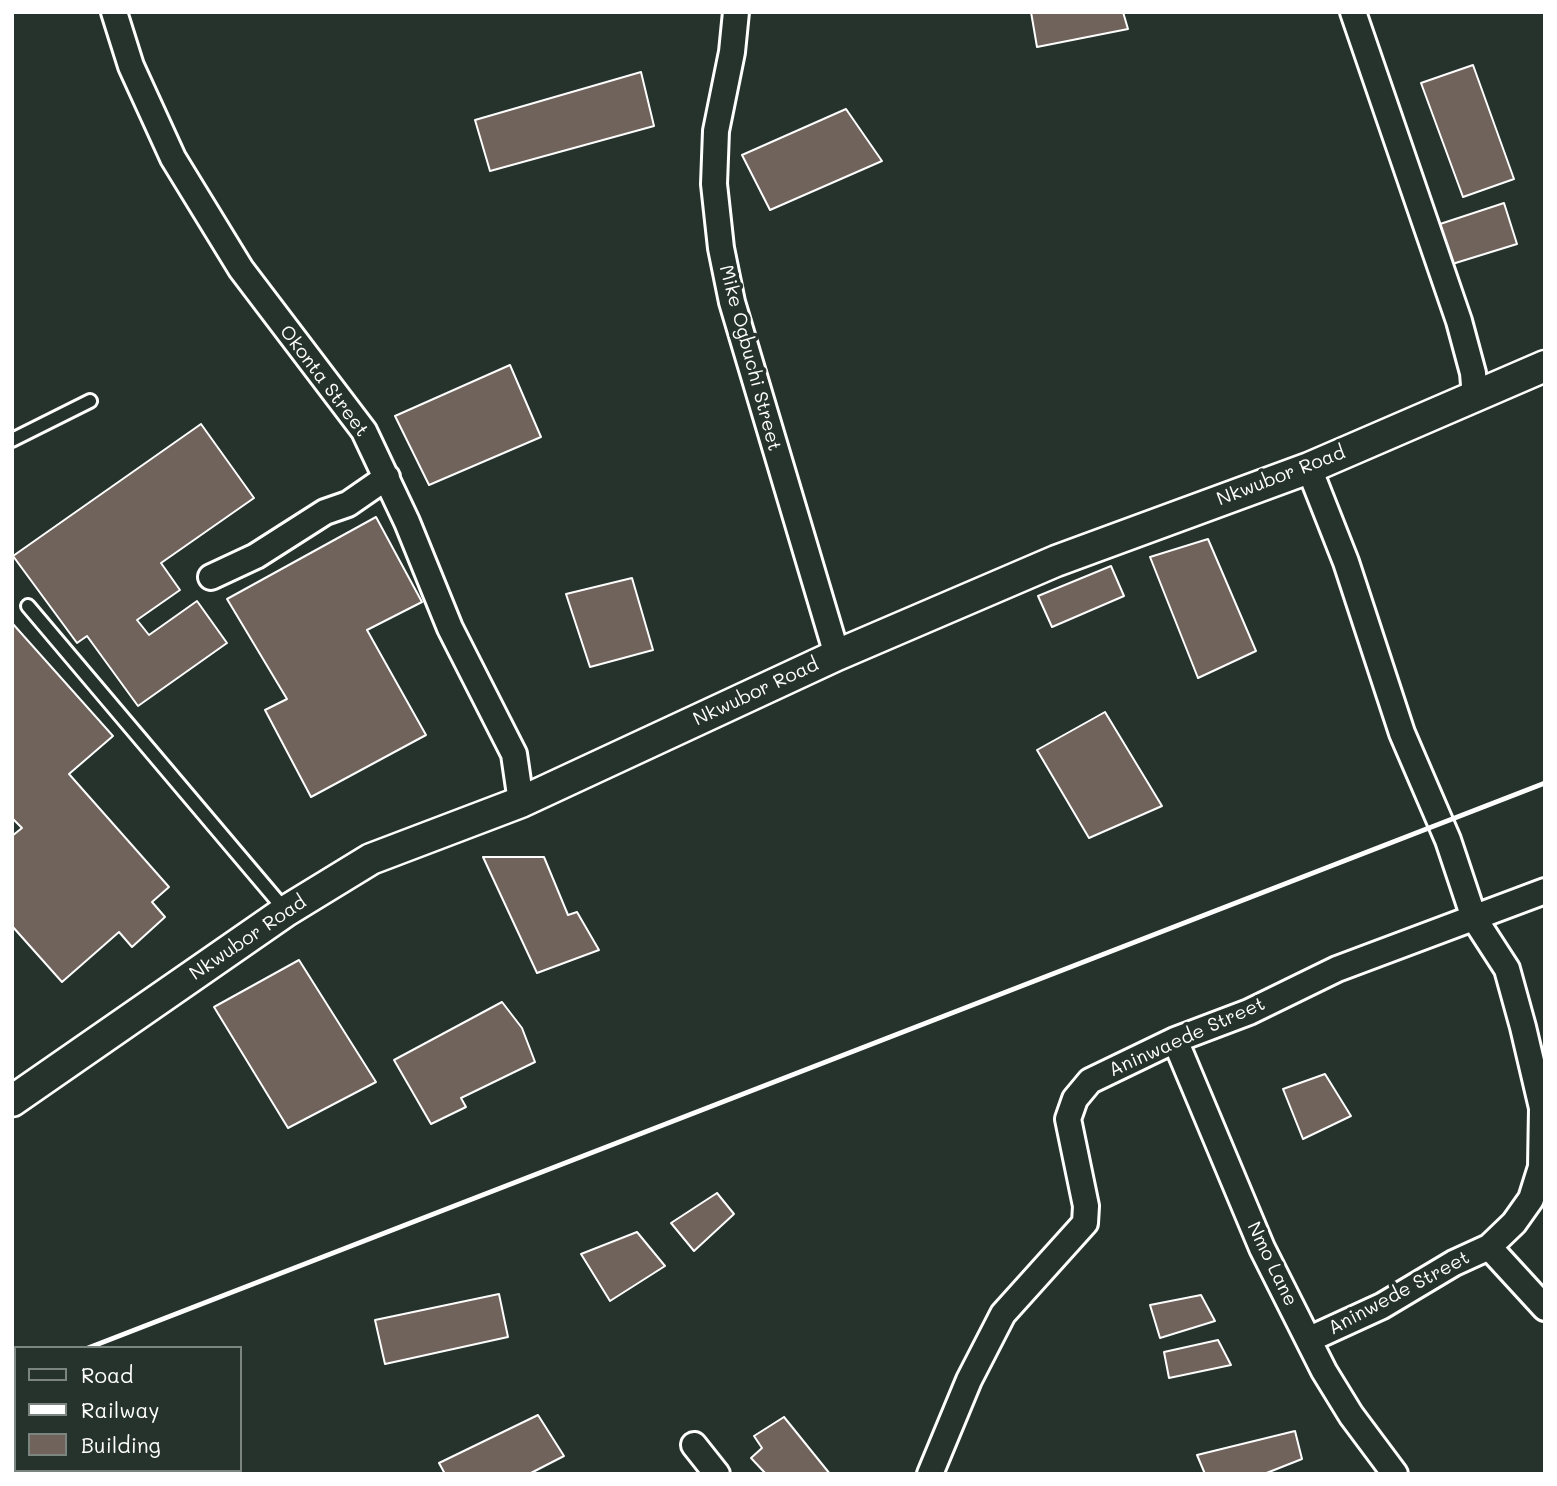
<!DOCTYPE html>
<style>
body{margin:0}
#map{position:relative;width:1557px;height:1486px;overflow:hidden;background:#26332d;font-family:Mali,sans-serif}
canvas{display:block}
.frame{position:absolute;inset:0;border:14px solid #fff;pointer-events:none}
.legend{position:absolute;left:14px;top:1346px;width:228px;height:126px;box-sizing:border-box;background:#26332d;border:2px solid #7d8581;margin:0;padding:9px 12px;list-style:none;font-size:21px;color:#fff}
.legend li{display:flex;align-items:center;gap:14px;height:35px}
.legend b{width:35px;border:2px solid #7d8581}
</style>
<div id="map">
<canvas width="1557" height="1486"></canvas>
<div class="frame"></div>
<ul class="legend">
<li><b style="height:9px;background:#26332d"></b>Road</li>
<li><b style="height:9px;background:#fff"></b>Railway</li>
<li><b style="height:19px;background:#6f635b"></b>Building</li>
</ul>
</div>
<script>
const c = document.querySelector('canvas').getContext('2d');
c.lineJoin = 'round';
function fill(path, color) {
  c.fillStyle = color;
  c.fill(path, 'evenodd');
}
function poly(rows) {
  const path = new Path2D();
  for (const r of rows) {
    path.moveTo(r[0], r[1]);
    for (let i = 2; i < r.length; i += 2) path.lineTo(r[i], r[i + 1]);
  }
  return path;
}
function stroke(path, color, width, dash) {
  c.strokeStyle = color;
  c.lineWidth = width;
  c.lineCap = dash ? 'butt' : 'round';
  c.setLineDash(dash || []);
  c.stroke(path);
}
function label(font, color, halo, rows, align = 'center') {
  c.font = font + ' Mali,sans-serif';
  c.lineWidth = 7;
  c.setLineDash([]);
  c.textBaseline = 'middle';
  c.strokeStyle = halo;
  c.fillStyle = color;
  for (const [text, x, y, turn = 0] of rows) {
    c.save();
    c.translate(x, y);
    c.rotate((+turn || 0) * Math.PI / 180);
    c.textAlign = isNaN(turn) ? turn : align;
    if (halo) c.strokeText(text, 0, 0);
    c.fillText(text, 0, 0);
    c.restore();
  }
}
const building = poly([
 [1031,12,1123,12,1128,29,1037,47,1031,12],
 [1473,65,1514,179,1463,197,1421,83,1473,65],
 [641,72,654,126,490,171,475,120,641,72],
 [846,109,882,161,770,210,742,155,846,109],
 [1504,203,1517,244,1449,265,1437,225,1504,203],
 [510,365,541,437,429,485,395,416,510,365],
 [201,424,254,498,161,563,180,590,137,620,149,635,197,601,227,643,138,706,87,636,77,643,13,556,201,424],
 [376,517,422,602,367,630,426,735,311,797,265,710,287,699,227,599,376,517],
 [1208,539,1256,651,1198,678,1150,557,1208,539],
 [1111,566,1124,596,1052,627,1038,596,1111,566],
 [632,578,653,650,590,667,566,594,632,578],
 [13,624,113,736,69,774,169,887,152,902,165,917,132,947,119,932,62,982,12,926,12,836,22,828,12,818,13,624],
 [1105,712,1162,806,1089,838,1037,750,1105,712],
 [483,857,544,857,568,915,577,912,599,950,537,973,483,857],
 [299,960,376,1082,288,1128,214,1007,299,960],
 [502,1002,522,1028,535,1062,461,1098,466,1107,431,1124,394,1060,502,1002],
 [1325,1074,1351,1116,1303,1139,1283,1089,1325,1074],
 [717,1193,734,1214,694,1251,671,1223,717,1193],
 [637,1232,665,1266,610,1301,581,1254,637,1232],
 [499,1294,508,1337,385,1364,375,1320,499,1294],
 [1201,1295,1215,1321,1160,1338,1150,1305,1201,1295],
 [1218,1340,1231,1365,1169,1378,1164,1352,1218,1340],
 [538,1415,564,1456,529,1474,445,1474,439,1463,538,1415],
 [784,1417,830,1474,766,1474,751,1458,762,1448,754,1436,784,1417],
 [1295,1431,1302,1459,1264,1474,1205,1474,1197,1455,1295,1431]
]);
const service = poly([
 [12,440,90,401],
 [28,606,286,911]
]);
const minor = poly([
 [114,12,131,66,173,158,241,269,364,431,407,522,450,628,514,754,521,802],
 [736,12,732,52,716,131,714,184,721,248,732,302,837,655],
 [1353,12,1459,321,1473,373,1475,397],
 [1309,468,1346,562,1402,733,1448,840,1474,918,1507,969,1523,1027,1542,1108,1541,1167,1531,1199,1514,1223,1489,1247],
 [211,577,256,556,325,512,348,504,387,477],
 [1175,1040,1262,1248,1324,1371,1351,1415,1395,1474],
 [1310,1339,1382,1306,1454,1263,1489,1247,1545,1308],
 [694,1445,717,1474],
 [930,1474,969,1380,1003,1314,1085,1223,1086,1206,1068,1119,1075,1099,1090,1081,1175,1040,1249,1012,1337,969,1545,891]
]);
const tertiary = poly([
 [12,1101,286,911,371,859,521,802,837,655,1056,561,1309,468,1545,366]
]);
const rail = poly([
 [88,1348,1545,783],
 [12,1377,16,1376]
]);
const streetNames = [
 ["Mike Ogbuchi Street",750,358,75],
 ["Okonta Street",324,381,53],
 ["Nkwubor Road",1281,476,-21],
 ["Nkwubor Road",756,692,-25],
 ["Nkwubor Road",248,938,-34],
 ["Aninwaede Street",1187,1037,-24],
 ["Nmo Lane",1272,1264,64],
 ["Aninwede Street",1399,1293,-28]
];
fill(building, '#6f635b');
stroke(building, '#fff', 2);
stroke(service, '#fff', 18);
stroke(minor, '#fff', 30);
stroke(tertiary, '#fff', 35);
stroke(service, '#26332d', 12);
stroke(minor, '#26332d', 24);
stroke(tertiary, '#26332d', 30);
stroke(rail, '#fff', 5);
label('19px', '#fff', '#26332d', streetNames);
</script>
